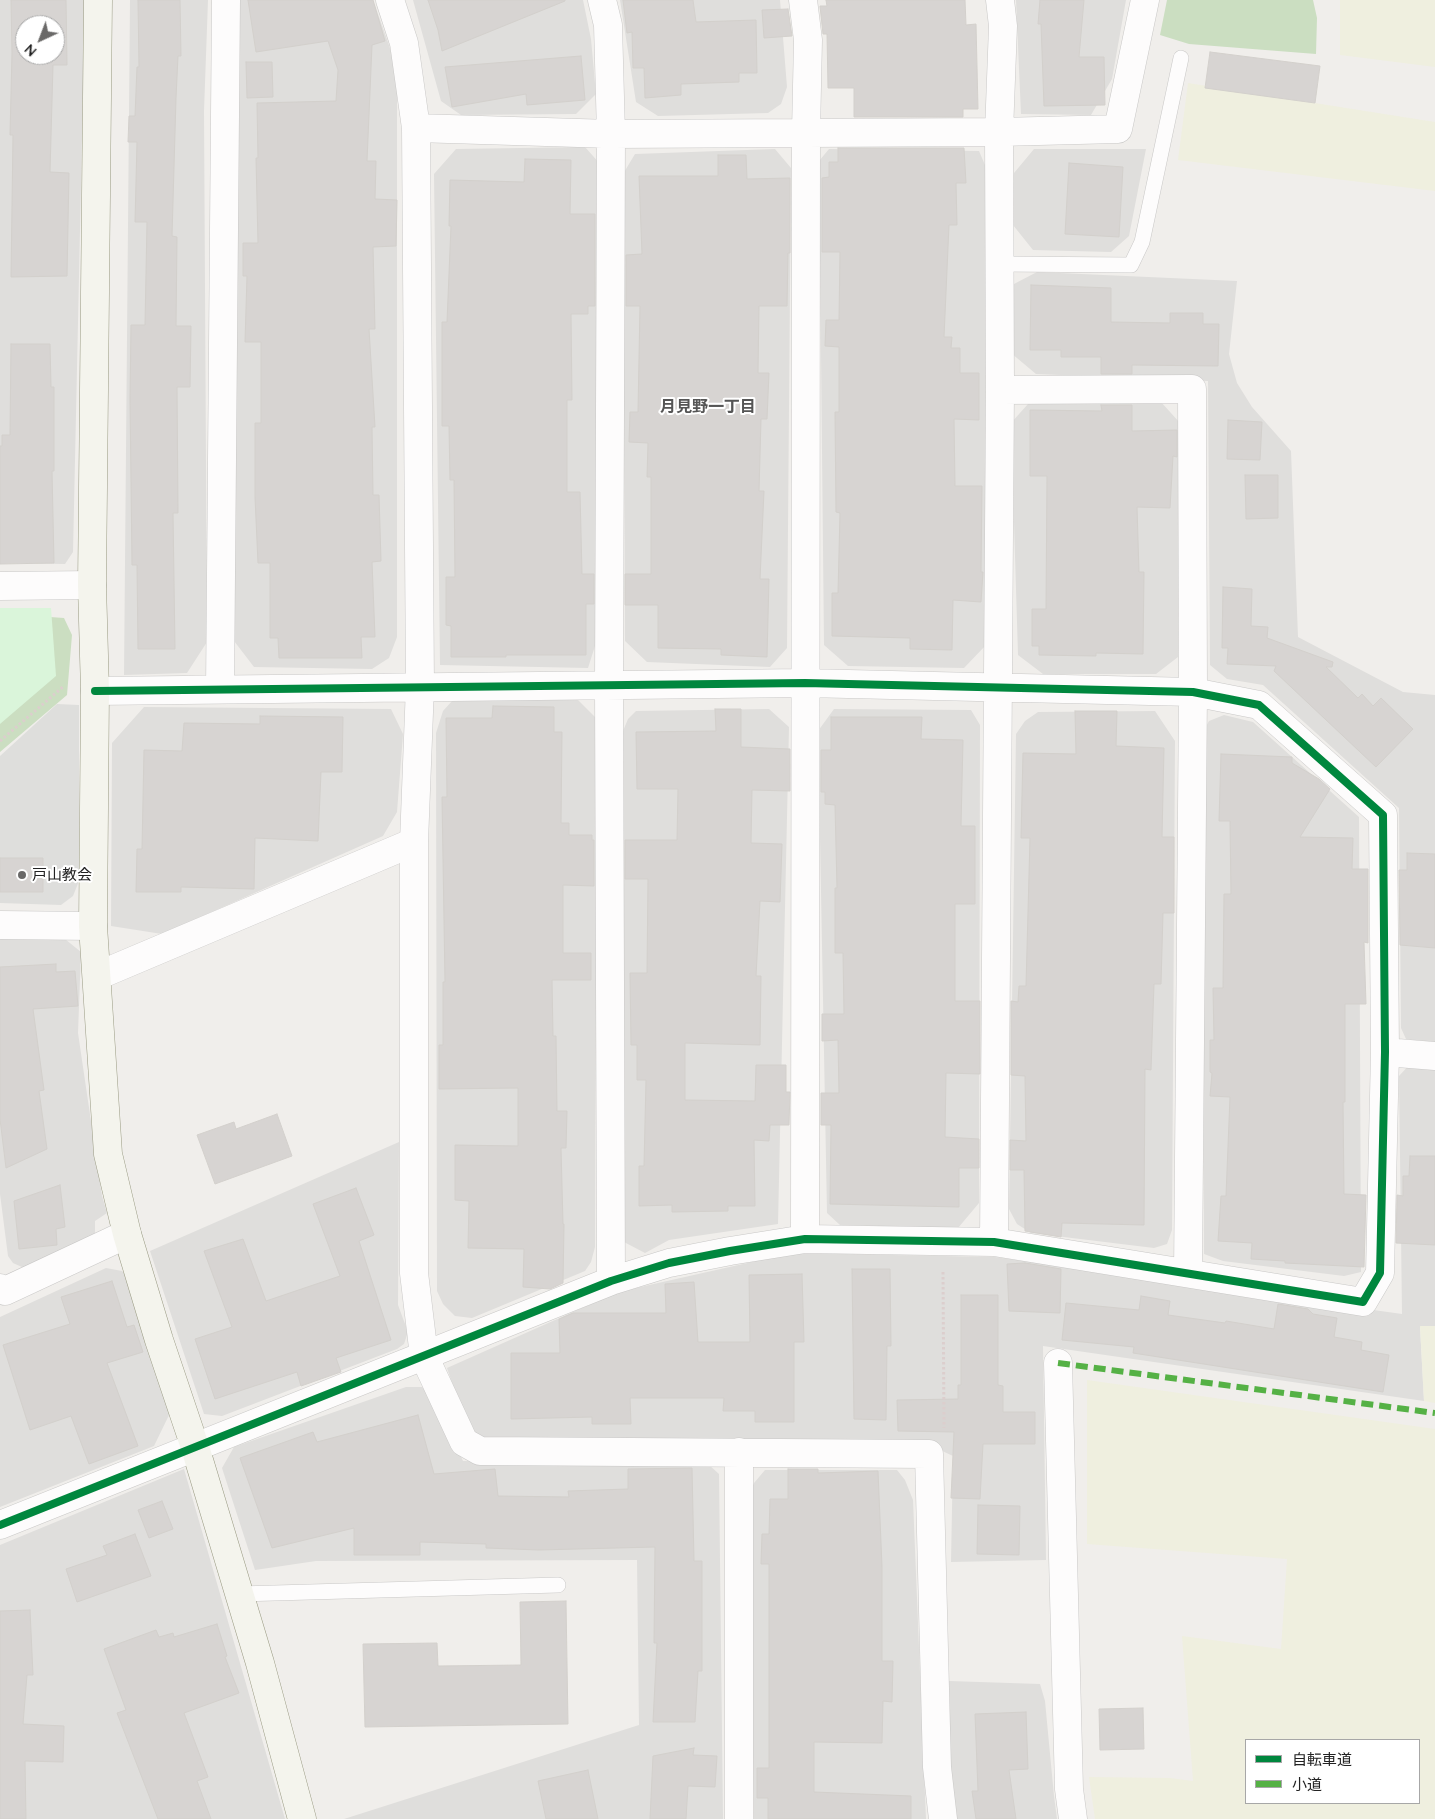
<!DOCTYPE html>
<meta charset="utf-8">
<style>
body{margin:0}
#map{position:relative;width:1435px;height:1819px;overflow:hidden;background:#f0eeeb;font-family:Quicksand,"Noto Sans JP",sans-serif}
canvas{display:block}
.legend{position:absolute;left:1245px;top:1739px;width:175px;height:65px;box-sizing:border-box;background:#fff;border:1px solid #a7a7a7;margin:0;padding:6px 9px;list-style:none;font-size:15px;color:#222}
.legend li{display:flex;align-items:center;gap:10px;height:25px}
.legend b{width:25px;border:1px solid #a7a7a7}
.north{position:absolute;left:15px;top:15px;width:50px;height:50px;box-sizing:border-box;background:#fff;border:1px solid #a7a7a7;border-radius:50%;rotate:223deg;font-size:14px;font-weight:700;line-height:20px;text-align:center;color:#222}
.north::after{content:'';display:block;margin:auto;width:18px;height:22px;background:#6a6968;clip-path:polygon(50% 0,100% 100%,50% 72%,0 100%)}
</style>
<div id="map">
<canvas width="1435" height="1819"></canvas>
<ul class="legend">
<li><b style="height:6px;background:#00873e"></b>自転車道</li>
<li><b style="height:6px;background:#55b145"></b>小道</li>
</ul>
<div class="north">N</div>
</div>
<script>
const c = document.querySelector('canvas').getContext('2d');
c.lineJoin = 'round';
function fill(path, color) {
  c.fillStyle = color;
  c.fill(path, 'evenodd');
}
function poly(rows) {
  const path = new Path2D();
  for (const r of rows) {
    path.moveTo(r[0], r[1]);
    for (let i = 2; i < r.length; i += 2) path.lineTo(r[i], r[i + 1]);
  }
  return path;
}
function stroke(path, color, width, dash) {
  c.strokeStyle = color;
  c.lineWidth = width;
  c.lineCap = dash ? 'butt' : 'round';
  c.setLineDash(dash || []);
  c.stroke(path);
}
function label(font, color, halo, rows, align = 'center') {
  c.font = font + ' Quicksand,"Noto Sans JP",sans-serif';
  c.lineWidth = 4;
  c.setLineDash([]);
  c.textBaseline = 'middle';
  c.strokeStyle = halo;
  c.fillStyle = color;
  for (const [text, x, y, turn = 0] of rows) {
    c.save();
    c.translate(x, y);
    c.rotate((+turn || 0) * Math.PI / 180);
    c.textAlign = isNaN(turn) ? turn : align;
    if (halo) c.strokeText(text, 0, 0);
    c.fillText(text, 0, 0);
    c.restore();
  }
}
const residential = poly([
 [0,0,85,0,73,552,65,564,0,563],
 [25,25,55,25,55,55,25,55],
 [130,0,208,0,204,111,207,642,187,673,124,675],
 [238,0,373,0,397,68,397,637,389,658,372,669,254,667,231,637],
 [413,0,583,0,591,39,596,94,576,114,461,115,441,101],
 [620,0,780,0,787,87,781,104,768,113,658,116,636,102],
 [1016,0,1126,0,1112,79,1091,115,1021,114],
 [585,147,601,165,595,646,588,668,440,665,434,174,456,149],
 [775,149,791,168,787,648,770,667,647,662,625,641,623,174,635,154],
 [829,149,979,151,985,165,986,645,964,668,848,666,824,645,819,161],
 [1034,149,1146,149,1129,236,1111,252,1033,250,1013,225,1014,173],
 [1037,272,1237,281,1229,354,1237,383,1252,407,1291,451,1298,637,1403,692,1435,695,1435,1042,1406,1039,1401,1028,1399,808,1263,685,1227,679,1210,665,1208,381,1036,374,1011,353,1012,285],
 [1161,402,1180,423,1178,657,1156,674,1043,674,1018,655,1011,423,1028,404],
 [462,698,577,699,597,719,595,1247,591,1262,585,1271,472,1318,455,1316,443,1304,437,1291,436,733,443,711,452,701],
 [144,707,391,709,403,734,397,812,383,836,162,934,111,926,112,743],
 [769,709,789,727,778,1224,669,1240,645,1253,624,1242,623,731,628,719,636,711],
 [834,709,971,710,980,725,979,1203,958,1228,840,1225,827,1213,818,731],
 [1155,711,1175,741,1172,1230,1167,1244,1154,1248,1031,1233,1017,1224,1009,1209,1016,734,1025,721,1038,712],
 [1224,715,1253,722,1359,817,1361,1272,1344,1276,1223,1261,1204,1254,1202,734,1209,721],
 [0,935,60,935,81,952,78,1033,102,1196,107,1213,95,1221,95,1238,29,1267,22,1267,13,1263,8,1256,0,1194],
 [1411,1063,1435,1065,1435,1326,1420,1327,1424,1401,1043,1346,1046,1560,951,1562,953,1456,923,1442,479,1438,466,1424,447,1368,618,1292,792,1253,995,1257,1402,1314,1399,1076],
 [399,1142,398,1305,408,1332,404,1344,397,1349,222,1416,204,1414,150,1251],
 [106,1268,122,1271,132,1281,170,1413,154,1446,0,1507,0,1317],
 [406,1387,422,1387,432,1395,463,1461,708,1464,719,1474,723,1819,344,1819,639,1725,637,1560,316,1561,255,1570,222,1468,234,1447],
 [184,1469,285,1819,0,1819,0,1545],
 [765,1470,897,1470,905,1480,913,1500,926,1819,754,1819,749,1495,754,1483],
 [949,1681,1040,1684,1045,1701,1054,1796,1057,1819,957,1819,950,1781]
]);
const religious = poly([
 [57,704,79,705,79,881,73,896,61,905,0,903,0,756]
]);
const farmland = poly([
 [1340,0,1435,0,1435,67,1340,55],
 [1188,83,1435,122,1435,191,1178,160],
 [1420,1326,1435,1326,1435,1403,1424,1401],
 [1087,1380,1435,1429,1435,1819,1095,1819,1089,1777,1170,1778,1193,1781,1182,1636,1281,1649,1287,1559,1087,1544],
 [1246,1740,1419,1740,1419,1803,1246,1803]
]);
const forest = poly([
 [1167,0,1313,0,1317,18,1316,54,1189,44,1160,35],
 [22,615,64,618,72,635,67,695,0,752,0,617]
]);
const park = poly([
 [0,608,51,608,56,676,0,724]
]);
const building = poly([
 [11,0,66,0,67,65,53,65,50,172,69,173,67,276,11,277,13,135,10,135,12,53,11,0],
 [25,25,55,25,55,55,25,55,25,25],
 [138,0,180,0,181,56,178,56,176,98,172,236,177,237,176,326,191,326,190,387,177,387,178,513,173,513,175,649,138,649,137,565,132,565,130,399,131,325,145,325,147,222,135,222,137,142,128,142,129,116,135,116,137,67,139,67,138,0],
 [248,0,373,0,385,41,372,45,367,161,376,161,375,199,397,200,396,246,373,247,375,329,369,329,375,427,372,427,373,495,379,495,381,561,372,562,375,637,361,637,362,658,279,658,278,638,270,638,270,563,258,563,255,497,255,423,261,423,261,342,245,342,247,276,243,276,243,243,258,243,256,158,258,158,257,103,336,101,338,70,328,41,256,52,248,0],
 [428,0,565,0,565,1,442,51,438,30,428,0],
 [623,0,693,0,696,22,756,20,757,73,739,73,739,82,681,84,681,95,645,98,644,68,633,68,632,32,627,33,623,0],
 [826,0,965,0,966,25,976,24,978,109,963,109,963,117,854,117,854,88,828,88,827,34,823,34,820,6,827,6,826,0],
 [1040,0,1084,0,1079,57,1104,57,1105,105,1044,106,1041,24,1038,24,1040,0],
 [788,9,792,36,764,38,762,10,788,9],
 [1210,52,1320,66,1315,103,1205,88,1210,52],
 [581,56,585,100,527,105,526,94,452,107,445,67,581,56],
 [246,62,272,62,273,97,247,98,246,62],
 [838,148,964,148,966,183,956,183,957,225,949,225,944,337,952,337,951,348,960,348,960,373,979,373,979,420,954,419,955,486,982,486,981,572,983,572,981,602,953,600,952,650,910,649,910,638,832,636,832,593,838,593,840,513,836,512,835,412,839,412,839,347,825,346,826,320,839,320,840,252,822,252,822,178,829,177,829,162,838,162,838,148],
 [718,155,746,155,747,179,790,178,790,253,788,253,787,306,759,306,758,373,769,373,767,419,761,419,759,491,764,491,760,579,769,579,767,657,721,655,721,649,658,648,658,605,625,605,625,574,651,574,651,477,647,477,648,443,629,442,630,412,638,412,640,306,626,306,626,255,642,254,639,176,718,176,718,155],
 [525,159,571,160,570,214,595,214,595,306,588,306,588,314,571,314,572,400,567,400,567,492,580,492,582,574,594,574,594,604,586,604,586,655,506,655,506,657,451,657,451,626,446,625,446,577,455,577,454,480,450,480,449,426,442,426,442,322,447,322,451,226,449,226,450,180,524,182,525,159],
 [1069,163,1123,167,1119,237,1065,234,1069,163],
 [1031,285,1111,288,1111,322,1170,323,1170,313,1203,313,1203,324,1219,324,1218,366,1132,365,1132,374,1101,374,1101,357,1061,357,1061,350,1030,350,1031,285],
 [11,344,50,344,51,387,54,387,54,471,52,471,54,563,0,564,0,446,2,446,2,435,10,435,11,344],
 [1101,405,1132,405,1132,431,1177,430,1177,457,1173,456,1170,508,1137,507,1139,572,1144,572,1143,654,1096,653,1096,656,1039,655,1039,646,1032,646,1032,609,1046,609,1047,476,1030,476,1030,410,1102,411,1101,405],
 [1228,420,1262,422,1260,460,1227,459,1228,420],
 [1245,475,1278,475,1278,518,1246,519,1245,475],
 [1223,587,1252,589,1251,626,1268,627,1267,638,1333,662,1332,667,1326,667,1358,698,1362,694,1373,706,1381,698,1413,729,1376,767,1274,671,1276,666,1227,664,1228,648,1222,648,1223,587],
 [493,706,554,707,554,732,562,732,561,823,569,823,569,835,592,835,592,840,594,840,594,886,563,885,563,953,591,953,591,980,552,980,553,1036,556,1036,557,1111,567,1111,566,1148,561,1148,563,1224,564,1224,563,1283,550,1289,523,1287,524,1249,468,1248,469,1201,455,1200,455,1145,518,1146,518,1088,439,1089,439,1045,443,1045,443,982,445,982,442,797,447,797,446,718,492,718,493,706],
 [715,709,741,709,741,747,790,749,790,791,752,790,751,843,782,844,780,902,760,901,756,976,761,976,760,1045,685,1043,685,1100,755,1101,756,1065,786,1065,786,1092,790,1092,789,1125,770,1125,769,1141,754,1140,755,1206,728,1206,728,1211,672,1212,672,1205,639,1206,639,1166,644,1166,646,1080,637,1080,637,1045,631,1045,630,973,647,973,648,879,625,879,625,840,677,840,678,789,637,789,636,732,716,731,715,709],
 [1075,711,1117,711,1116,746,1164,748,1162,837,1174,837,1174,913,1163,913,1161,984,1154,984,1151,1070,1145,1069,1144,1225,1062,1223,1061,1237,1025,1231,1024,1170,1010,1170,1010,1140,1026,1141,1025,1076,1011,1075,1011,1001,1018,1002,1019,986,1026,986,1030,838,1021,838,1023,753,1076,754,1075,711],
 [260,716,343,717,342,772,321,772,318,841,255,838,254,889,181,887,181,892,136,892,137,849,142,849,144,750,182,751,184,723,260,724,260,716],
 [831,717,922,717,921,739,963,740,961,826,975,826,975,904,955,904,955,1001,980,1001,980,1074,946,1073,945,1137,979,1139,979,1168,959,1168,959,1207,830,1204,831,1125,821,1125,821,1093,839,1093,838,1040,822,1041,822,1014,844,1014,843,953,835,953,835,888,837,888,835,805,825,804,825,792,821,792,821,750,831,750,831,717],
 [1221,754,1292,757,1292,763,1319,779,1330,789,1300,837,1353,838,1352,869,1368,869,1368,943,1364,942,1366,1004,1345,1004,1345,1102,1343,1102,1344,1194,1366,1195,1364,1267,1285,1263,1285,1261,1251,1259,1252,1243,1218,1241,1221,1196,1226,1196,1230,1097,1210,1096,1212,1073,1210,1072,1210,1040,1214,1040,1213,988,1223,988,1224,894,1231,894,1230,821,1219,821,1221,754],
 [1407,853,1435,854,1435,948,1400,945,1399,870,1407,870,1407,853],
 [0,858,43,858,43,892,0,892,0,858],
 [56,964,56,972,75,971,78,1006,33,1009,44,1090,39,1091,47,1149,6,1168,0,1119,0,967,56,964],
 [277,1114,292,1156,215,1184,197,1135,234,1122,236,1129,277,1114],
 [1410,1156,1435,1156,1435,1245,1396,1243,1397,1195,1403,1196,1403,1176,1409,1176,1410,1156],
 [60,1185,65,1227,56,1229,57,1245,19,1249,14,1201,60,1185],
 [356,1188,374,1235,359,1241,391,1340,336,1358,341,1372,338,1373,301,1386,297,1372,215,1399,195,1339,232,1327,204,1251,243,1239,266,1301,340,1276,313,1204,356,1188],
 [1025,1263,1061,1269,1060,1313,1009,1311,1007,1264,1025,1263],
 [852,1269,890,1269,891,1346,887,1346,886,1420,854,1419,852,1269],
 [802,1274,804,1342,794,1342,794,1422,755,1422,755,1411,723,1411,724,1398,630,1398,631,1424,592,1424,592,1417,511,1419,511,1353,560,1353,559,1319,573,1313,666,1313,665,1284,694,1282,698,1342,750,1342,749,1275,802,1274],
 [112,1281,127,1327,134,1325,143,1352,107,1363,138,1446,89,1464,71,1416,30,1430,3,1345,70,1324,61,1297,112,1281],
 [961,1295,998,1295,998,1385,1003,1386,1003,1412,1035,1412,1035,1444,983,1444,980,1499,951,1498,954,1432,898,1431,897,1400,958,1399,958,1385,961,1385,961,1295],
 [1141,1296,1170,1301,1168,1315,1225,1323,1226,1321,1274,1329,1278,1304,1308,1309,1313,1314,1337,1318,1334,1337,1362,1342,1361,1350,1389,1355,1383,1392,1133,1353,1134,1347,1062,1340,1066,1303,1139,1310,1141,1296],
 [418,1415,434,1474,495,1469,498,1496,569,1497,568,1491,628,1489,628,1469,692,1468,694,1561,702,1561,702,1671,698,1671,695,1722,653,1722,657,1643,654,1643,655,1547,539,1550,486,1548,486,1544,420,1542,420,1555,354,1555,354,1528,272,1548,240,1458,313,1432,317,1442,418,1415],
 [788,1469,818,1469,818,1473,878,1471,882,1567,882,1661,893,1661,892,1702,883,1701,882,1743,814,1742,814,1792,911,1796,911,1819,768,1819,768,1798,757,1798,757,1768,769,1768,769,1564,761,1564,762,1534,769,1534,770,1499,788,1499,788,1469],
 [162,1501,173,1529,149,1538,138,1510,162,1501],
 [978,1505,1020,1506,1019,1555,977,1554,978,1505],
 [135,1534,151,1576,77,1602,66,1569,107,1555,103,1546,135,1534],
 [566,1601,568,1724,365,1727,363,1644,437,1643,438,1666,521,1665,520,1602,566,1601],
 [30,1610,33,1675,27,1675,23,1724,64,1726,63,1762,25,1761,26,1819,0,1819,0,1611,30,1610],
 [217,1624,227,1656,225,1657,239,1693,184,1713,208,1777,197,1781,211,1819,158,1819,117,1713,126,1710,104,1649,156,1630,159,1637,173,1633,174,1637,217,1624],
 [1143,1708,1144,1749,1100,1750,1099,1709,1143,1708],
 [1026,1712,1028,1769,1009,1770,1016,1819,976,1819,972,1791,978,1791,975,1714,1026,1712],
 [694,1748,693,1755,717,1756,715,1787,688,1786,686,1819,650,1819,653,1756,694,1748],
 [588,1770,598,1819,546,1819,538,1781,588,1770]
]);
const path = poly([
 [0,741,64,686],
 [943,1272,944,1428]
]);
const lane = poly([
 [999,264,1131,265,1142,242,1181,58],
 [239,1594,558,1585]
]);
const street = poly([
 [390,0,404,43,416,128,420,686,414,842,414,1273,424,1356,464,1442,480,1451,929,1454,937,1767,943,1819],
 [602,0,608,25,611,134,609,685,611,1281],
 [803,0,808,40,806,132,805,1239],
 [416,128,611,134,999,132,1118,129,1145,0],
 [1000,390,1192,389,1193,692,1188,1273],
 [0,586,92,585],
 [220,689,226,0],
 [0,925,93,926],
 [97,976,414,842],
 [1385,1052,1435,1056],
 [994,1242,1000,390,999,132,1003,26,1000,0],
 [0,1288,5,1291,127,1234],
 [1058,1363,1069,1789,1073,1819],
 [0,1525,611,1281,669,1263,730,1251,805,1239,994,1242,1363,1302,1380,1273,1385,1052,1383,815,1259,705,1193,692,805,683,95,691],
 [739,1819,739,1452]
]);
const secondary = poly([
 [98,0,92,585,95,691,93,926,108,1154,127,1234,159,1340,195,1447,260,1663,302,1819]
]);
const quiet = poly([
 [1058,1363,1435,1413]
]);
const cycleway = poly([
 [0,1525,611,1281,669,1263,730,1251,805,1239,994,1242,1363,1302,1380,1273,1385,1052,1383,815,1259,705,1193,692,805,683,95,691]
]);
const markers = [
 [22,875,5,"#6a6968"]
];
const poiNames = [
 ["戸山教会",32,875]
];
const neighbourhoodNames = [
 ["月見野一丁目",708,407]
];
fill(residential, '#dfdedc');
fill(religious, '#dededc');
fill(farmland, '#efefdf');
fill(forest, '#cbdec1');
fill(park, '#daf5da');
fill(building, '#d7d4d2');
stroke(building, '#d3d0cc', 1);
stroke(lane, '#c9c8c7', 16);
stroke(street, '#c9c8c7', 29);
stroke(secondary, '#999a82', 29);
stroke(path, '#dccecd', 3, [2.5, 2.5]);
stroke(lane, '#fdfcfc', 15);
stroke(street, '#fdfcfc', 28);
stroke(secondary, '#f4f4ed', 28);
stroke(quiet, '#55b145', 6, [12, 6]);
stroke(cycleway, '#00873e', 8);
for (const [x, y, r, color] of markers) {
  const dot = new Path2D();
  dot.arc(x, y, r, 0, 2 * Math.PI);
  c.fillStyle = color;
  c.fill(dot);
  stroke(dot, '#fff', 2);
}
label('15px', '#222', '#fff', poiNames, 'left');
label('bold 16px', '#555', '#fff', neighbourhoodNames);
</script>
